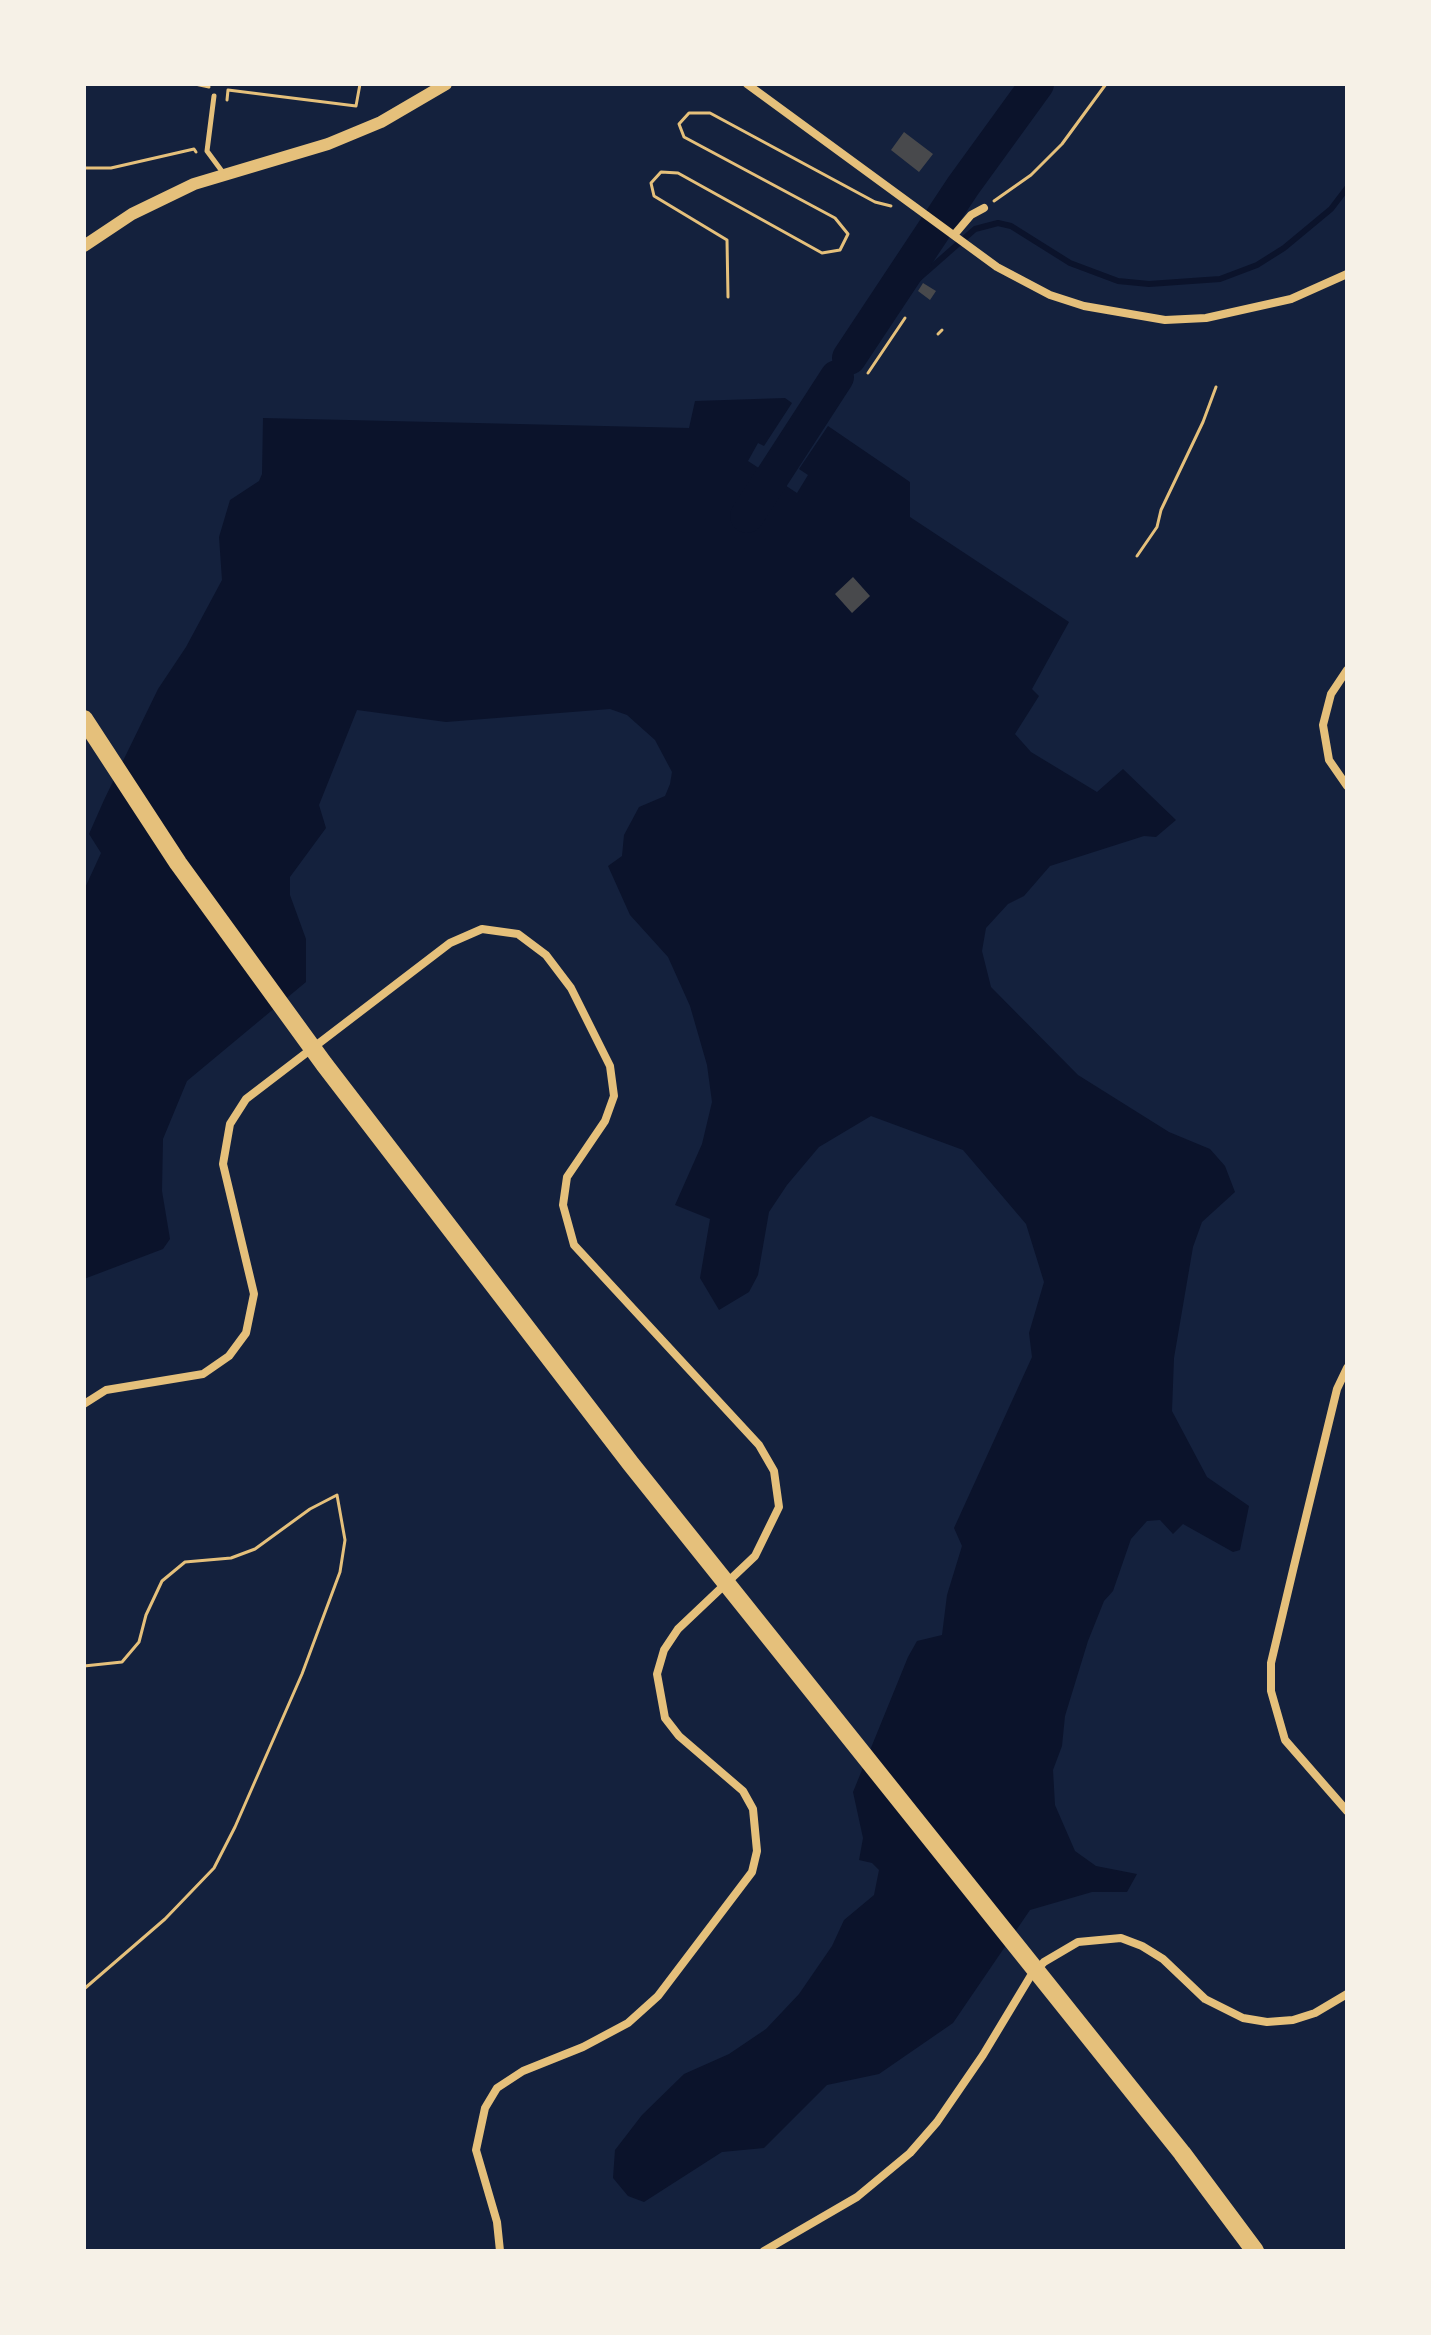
<!DOCTYPE html>
<style>
body{margin:0}
#map{position:relative;width:1431px;height:2335px;overflow:hidden;background:#14213d;font-family:"Sofia Sans Condensed",sans-serif}
canvas{display:block}
.frame{position:absolute;inset:0;border:86px solid #f6f1e7;pointer-events:none}
</style>
<div id="map">
<canvas width="1431" height="2335"></canvas>
<div class="frame"></div>
</div>
<script>
const c = document.querySelector('canvas').getContext('2d');
c.lineJoin = 'round';
function fill(path, color) {
  c.fillStyle = color;
  c.fill(path, 'evenodd');
}
function poly(rows) {
  const path = new Path2D();
  for (const r of rows) {
    path.moveTo(r[0], r[1]);
    for (let i = 2; i < r.length; i += 2) path.lineTo(r[i], r[i + 1]);
  }
  return path;
}
function stroke(path, color, width, dash) {
  c.strokeStyle = color;
  c.lineWidth = width;
  c.lineCap = dash ? 'butt' : 'round';
  c.setLineDash(dash || []);
  c.stroke(path);
}
const water = poly([
 [785,398,792,403,764,446,758,443,748,461,797,493,808,475,799,469,828,426,910,482,910,517,1069,622,1032,689,1039,696,1015,734,1031,752,1097,792,1123,769,1176,820,1156,837,1144,836,1050,866,1024,896,1008,904,986,928,982,951,991,987,1078,1075,1169,1132,1210,1149,1225,1166,1235,1192,1202,1222,1193,1247,1174,1358,1172,1411,1207,1477,1249,1506,1240,1550,1233,1552,1183,1524,1173,1534,1160,1520,1147,1521,1131,1539,1113,1591,1104,1601,1088,1641,1065,1716,1062,1746,1053,1770,1055,1805,1075,1851,1096,1866,1137,1874,1127,1892,1092,1892,1030,1910,953,2023,879,2074,827,2085,764,2148,722,2152,644,2202,628,2196,613,2178,615,2150,642,2115,684,2074,729,2054,766,2029,799,1994,832,1946,844,1920,874,1895,879,1870,872,1863,859,1860,863,1838,853,1792,908,1657,917,1641,942,1635,947,1595,962,1546,954,1528,1032,1357,1029,1333,1044,1282,1026,1224,963,1150,871,1116,819,1147,787,1185,769,1212,758,1275,749,1292,719,1310,700,1278,710,1219,675,1205,702,1144,712,1102,707,1065,690,1006,668,957,630,915,608,866,622,856,624,835,639,807,665,796,670,784,672,772,655,740,627,715,610,709,446,722,357,710,319,805,326,828,290,877,290,895,306,939,306,982,187,1081,163,1139,162,1191,170,1239,163,1249,84,1279,84,890,101,853,89,834,104,800,158,689,186,647,222,580,219,537,230,500,259,481,262,474,263,418,689,428,695,401]
]);
const stream = poly([
 [906,273,917,280,975,229,998,223,1011,226,1070,263,1118,281,1149,284,1220,279,1257,265,1284,248,1331,209,1347,188]
]);
const river = poly([
 [849,358,963,186,1037,84],
 [747,516,837,377]
]);
const building = poly([
 [904,132,933,154,919,172,891,150],
 [923,283,936,291,930,300,918,291],
 [853,577,870,596,852,613,835,594]
]);
const path = poly([
 [195,84,209,87],
 [227,100,228,90,356,106,360,84],
 [84,168,111,168,194,149,196,152],
 [994,201,1031,175,1062,144,1106,84],
 [728,297,727,240,654,196,651,183,661,172,678,173,822,253,840,250,848,234,835,218,684,137,679,124,689,113,710,113,875,202,891,206],
 [938,334,942,330],
 [868,373,905,318],
 [1137,556,1157,527,1161,510,1203,422,1216,387],
 [84,1666,122,1662,139,1642,146,1615,162,1581,185,1562,231,1558,255,1549,310,1509,337,1495,345,1540,340,1572,302,1674,235,1827,214,1868,165,1919,84,1989]
]);
const service = poly([
 [214,96,207,151,224,174]
]);
const minor = poly([
 [747,84,997,267,1050,295,1084,306,1165,320,1206,318,1291,299,1347,274],
 [954,235,971,215,984,208],
 [1347,670,1331,694,1323,725,1329,760,1347,786],
 [1347,1368,1337,1389,1294,1566,1271,1663,1271,1691,1285,1740,1347,1811],
 [84,1404,106,1390,203,1374,229,1356,246,1333,254,1294,223,1164,230,1124,246,1099,450,943,482,929,518,934,546,955,571,988,610,1066,614,1096,605,1121,567,1177,563,1205,574,1245,759,1445,774,1471,779,1507,755,1556,678,1629,664,1650,657,1674,665,1718,679,1736,743,1791,753,1809,757,1851,752,1872,658,1996,628,2023,583,2047,523,2071,497,2088,485,2108,476,2150,497,2222,500,2251],
 [764,2251,857,2197,910,2153,937,2122,983,2055,1030,1977,1044,1962,1078,1942,1121,1938,1142,1946,1163,1959,1205,1999,1243,2018,1267,2022,1293,2020,1315,2013,1347,1994]
]);
const tertiary = poly([
 [84,246,132,214,194,184,328,144,381,122,446,84]
]);
const motorway = poly([
 [84,719,178,863,324,1064,631,1464,1182,2153,1255,2251]
]);
fill(water, '#0b132b');
stroke(stream, '#0b132b', 6);
stroke(river, '#0b132b', 34);
fill(building, '#48494c');
stroke(path, '#e5c07b', 3);
stroke(service, '#e5c07b', 5);
stroke(minor, '#e5c07b', 8);
stroke(tertiary, '#e5c07b', 12);
stroke(motorway, '#e5c07b', 18);
</script>
